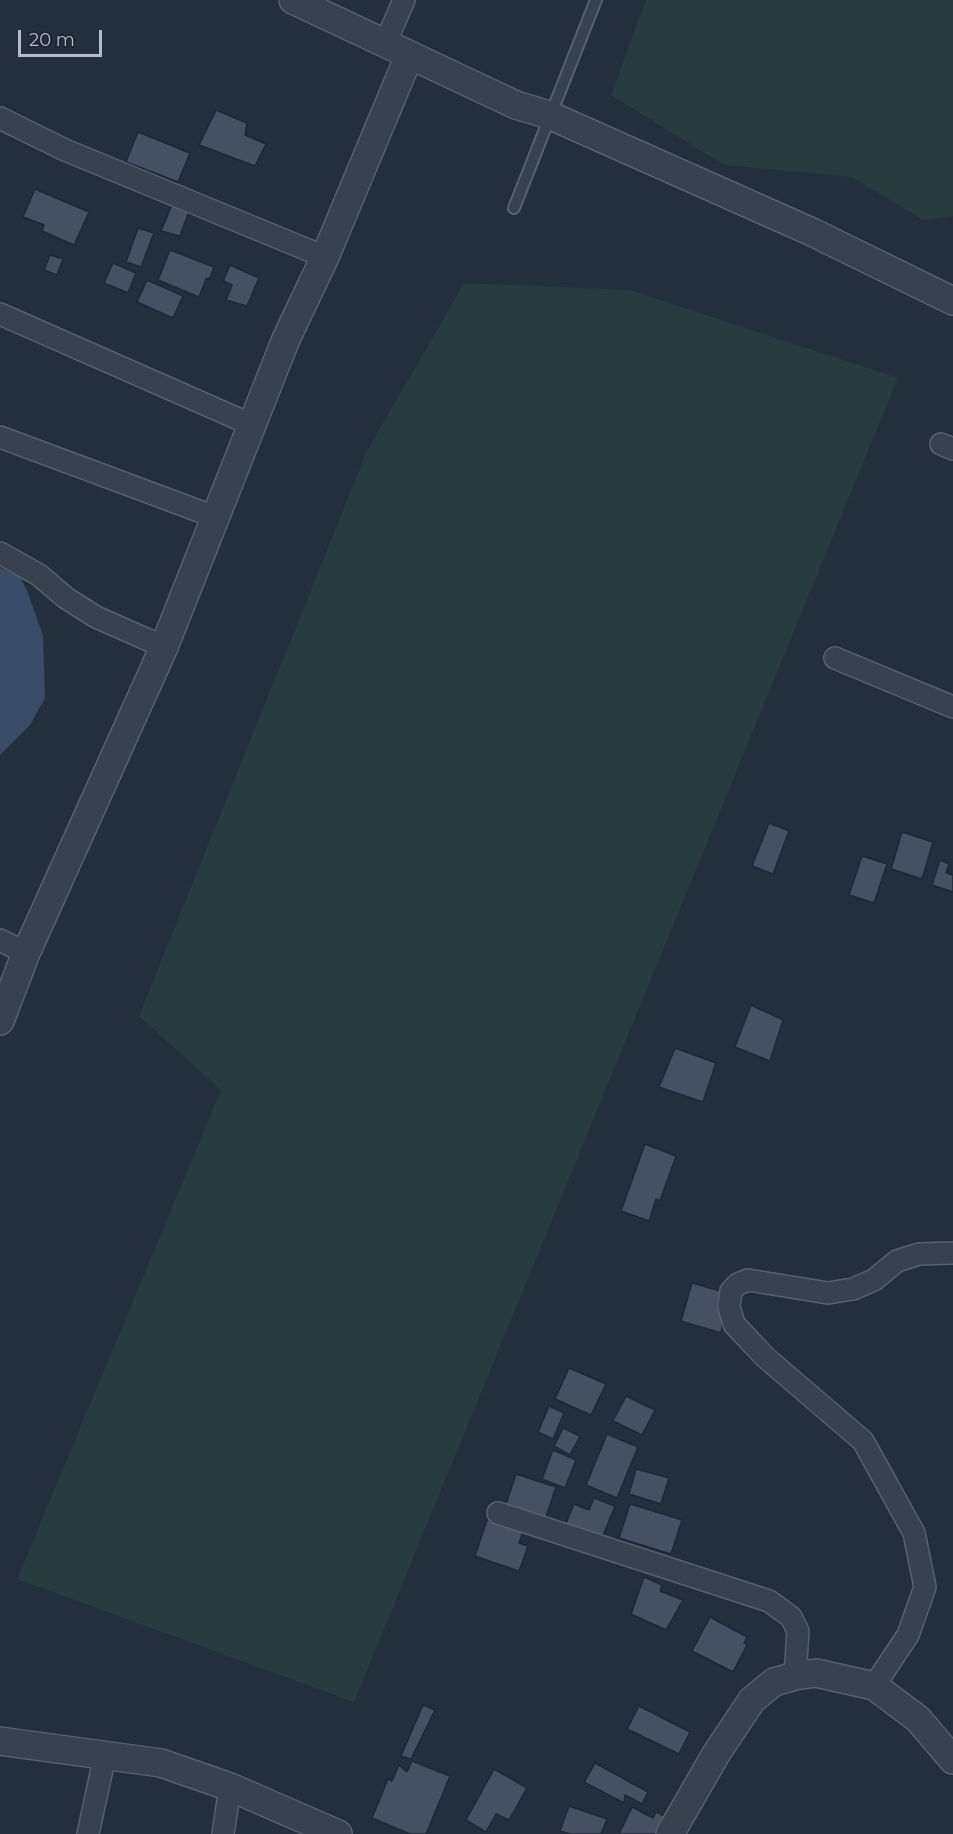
<!DOCTYPE html>
<style>
body{margin:0}
#map{position:relative;width:953px;height:1834px;overflow:hidden;background:#242f3e;font-family:Montserrat,sans-serif}
canvas{display:block}
.scale{position:absolute;left:18px;top:30px;width:84px;height:27px;box-sizing:border-box;border:3px solid #b4bcc9;border-top:0;padding-left:8px;font-size:18px;line-height:21px;white-space:nowrap;color:#b4bcc9;-webkit-text-stroke:4px #1d2633;paint-order:stroke}
</style>
<div id="map">
<canvas width="953" height="1834"></canvas>
<div class="scale">20 m</div>
</div>
<script>
const c = document.querySelector('canvas').getContext('2d');
c.lineJoin = 'round';
function fill(path, color) {
  c.fillStyle = color;
  c.fill(path, 'evenodd');
}
function poly(rows) {
  const path = new Path2D();
  for (const r of rows) {
    path.moveTo(r[0], r[1]);
    for (let i = 2; i < r.length; i += 2) path.lineTo(r[i], r[i + 1]);
  }
  return path;
}
function stroke(path, color, width, dash) {
  c.strokeStyle = color;
  c.lineWidth = width;
  c.lineCap = dash ? 'butt' : 'round';
  c.setLineDash(dash || []);
  c.stroke(path);
}
const green = poly([
 [646,0,953,0,953,216,923,220,852,177,724,165,611,95],
 [464,283,630,290,898,378,354,1702,17,1579,221,1090,139,1016,367,451]
]);
const water = poly([
 [0,568,20,577,27,590,43,636,45,698,30,725,0,755]
]);
const building = poly([
 [216,110,247,123,245,135,266,144,255,166,199,145,216,110],
 [138,132,190,153,178,182,126,162,138,132],
 [35,189,89,212,74,245,42,231,44,225,23,217,35,189],
 [174,200,190,208,180,236,161,231,174,200],
 [138,228,154,233,141,267,126,262,138,228],
 [170,250,214,267,210,278,206,279,199,297,158,280,170,250],
 [50,255,63,259,57,275,44,270,50,255],
 [113,263,136,273,128,293,104,283,113,263],
 [230,265,259,278,247,306,226,300,232,285,223,281,230,265],
 [147,280,183,296,173,318,137,302,147,280],
 [769,823,789,831,773,874,752,866,769,823],
 [902,832,933,842,922,879,891,869,902,832],
 [862,856,887,864,874,903,849,895,862,856],
 [940,860,949,864,946,873,953,875,953,892,932,885,940,860],
 [751,1005,783,1020,770,1061,735,1047,751,1005],
 [675,1048,716,1063,703,1102,659,1087,675,1048],
 [645,1144,676,1156,660,1201,656,1199,649,1221,621,1211,645,1144],
 [692,1283,728,1293,721,1333,681,1321,692,1283],
 [569,1368,606,1384,591,1415,555,1399,569,1368],
 [626,1396,655,1410,642,1435,613,1421,626,1396],
 [549,1406,564,1413,553,1439,538,1432,549,1406],
 [563,1428,580,1436,570,1455,554,1446,563,1428],
 [607,1434,638,1447,617,1498,586,1485,607,1434],
 [553,1450,576,1460,565,1488,542,1479,553,1450],
 [636,1469,669,1478,661,1504,629,1494,636,1469],
 [516,1474,556,1487,544,1523,504,1510,516,1474],
 [594,1498,615,1506,600,1543,564,1528,574,1504,589,1510,594,1498],
 [630,1504,682,1520,671,1554,619,1538,630,1504],
 [487,1520,523,1532,519,1543,528,1546,519,1571,475,1556,487,1520],
 [644,1577,662,1585,660,1591,683,1600,666,1630,631,1614,644,1577],
 [710,1617,747,1637,744,1643,747,1645,733,1672,692,1651,710,1617],
 [423,1705,435,1710,411,1759,401,1756,423,1705],
 [639,1706,690,1732,679,1754,627,1729,639,1706],
 [412,1761,450,1776,426,1834,410,1834,372,1818,388,1779,392,1781,399,1765,407,1772,412,1761],
 [595,1763,648,1792,642,1804,625,1795,624,1803,584,1782,595,1763],
 [494,1769,527,1788,509,1820,496,1814,486,1832,466,1820,494,1769],
 [569,1806,607,1819,601,1834,570,1834,560,1831,569,1806],
 [632,1807,653,1818,656,1812,670,1819,663,1834,619,1834,632,1807]
]);
const service = poly([
 [514,208,596,0]
]);
const minor = poly([
 [385,44,404,0],
 [0,118,65,150,325,257],
 [0,314,252,425],
 [0,437,215,517],
 [941,444,953,449],
 [0,553,39,575,66,598,96,617,164,647],
 [835,658,953,707],
 [0,940,26,953],
 [498,1513,769,1601,791,1617,798,1631,795,1676],
 [874,1686,908,1635,925,1587,914,1533,863,1441,765,1357,734,1324,729,1307,731,1291,738,1284,748,1280,828,1293,853,1289,874,1280,897,1261,919,1254,953,1253],
 [88,1834,105,1755],
 [223,1834,230,1787]
]);
const tertiary = poly([
 [293,0,516,105,549,115,812,232,953,301],
 [0,1021,26,953,164,647,286,339,325,257,409,56],
 [0,1741,161,1763,230,1787,338,1834],
 [670,1834,716,1754,752,1700,774,1682,795,1676,816,1673,874,1686,918,1719,953,1760]
]);
fill(green, '#263c3f');
fill(water, '#394c67');
fill(building, '#455162');
stroke(building, '#1f2835', 1.5);
stroke(service, '#565f6c', 14);
stroke(minor, '#565f6c', 24);
stroke(tertiary, '#565f6c', 30);
stroke(service, '#38414e', 10);
stroke(minor, '#38414e', 21);
stroke(tertiary, '#38414e', 27);
</script>
